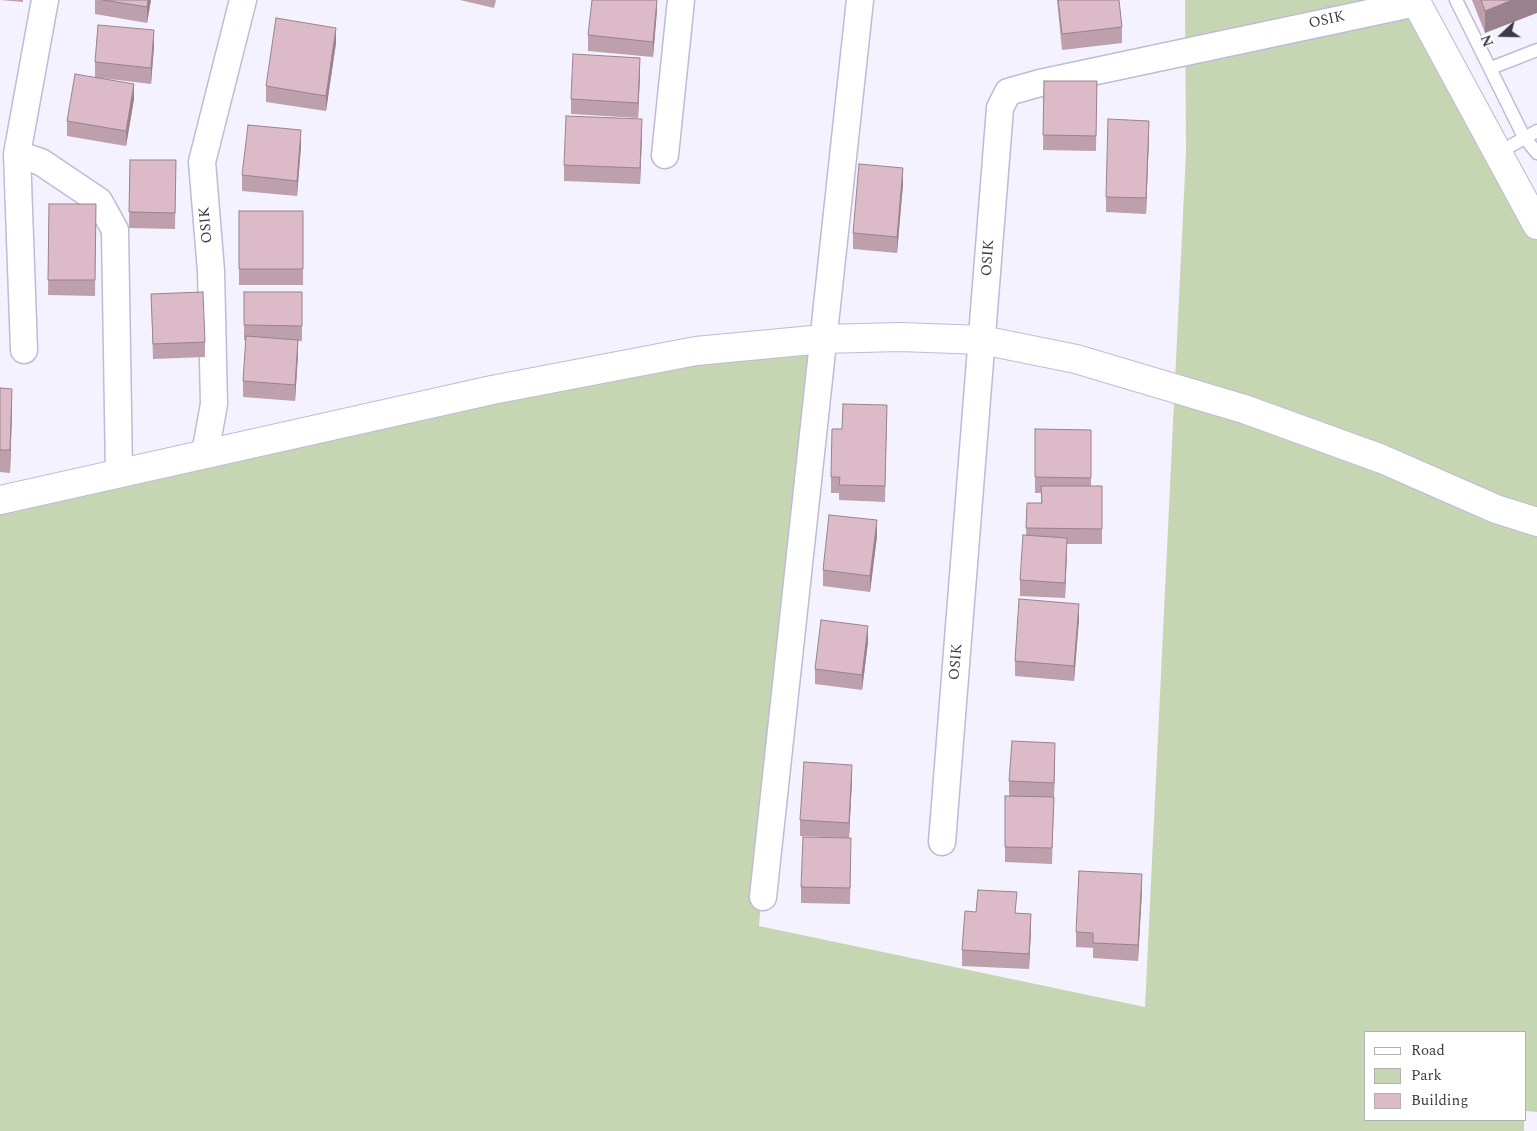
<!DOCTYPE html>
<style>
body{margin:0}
#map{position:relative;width:1537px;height:1131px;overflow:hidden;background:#f4f2ff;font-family:Spectral,serif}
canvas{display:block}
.legend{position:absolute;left:1364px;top:1031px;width:162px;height:90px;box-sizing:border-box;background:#fff;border:1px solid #b1b0b5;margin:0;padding:6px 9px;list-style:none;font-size:15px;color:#3c3a47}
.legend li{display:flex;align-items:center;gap:10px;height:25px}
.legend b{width:25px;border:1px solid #b1b0b5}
.north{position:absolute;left:1477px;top:10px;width:50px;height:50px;-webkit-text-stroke:4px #fff;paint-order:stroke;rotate:249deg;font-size:14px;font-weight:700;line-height:20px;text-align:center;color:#3c3a47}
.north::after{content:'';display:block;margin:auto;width:18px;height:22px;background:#3c3a47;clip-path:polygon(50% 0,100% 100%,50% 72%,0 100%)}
</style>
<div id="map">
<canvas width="1537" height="1131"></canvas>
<ul class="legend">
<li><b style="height:6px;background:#fff"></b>Road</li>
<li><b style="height:14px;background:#c7d6b2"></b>Park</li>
<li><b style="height:14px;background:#dcbac8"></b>Building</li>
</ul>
<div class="north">N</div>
</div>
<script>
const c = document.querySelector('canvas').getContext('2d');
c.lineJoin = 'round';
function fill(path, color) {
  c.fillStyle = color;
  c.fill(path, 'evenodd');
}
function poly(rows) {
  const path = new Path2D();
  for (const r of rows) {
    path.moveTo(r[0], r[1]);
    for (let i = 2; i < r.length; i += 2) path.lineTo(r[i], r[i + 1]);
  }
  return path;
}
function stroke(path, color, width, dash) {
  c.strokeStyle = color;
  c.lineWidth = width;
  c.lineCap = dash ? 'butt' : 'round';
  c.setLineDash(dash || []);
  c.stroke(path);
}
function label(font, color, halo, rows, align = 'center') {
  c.font = font + ' Spectral,serif';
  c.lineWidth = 5;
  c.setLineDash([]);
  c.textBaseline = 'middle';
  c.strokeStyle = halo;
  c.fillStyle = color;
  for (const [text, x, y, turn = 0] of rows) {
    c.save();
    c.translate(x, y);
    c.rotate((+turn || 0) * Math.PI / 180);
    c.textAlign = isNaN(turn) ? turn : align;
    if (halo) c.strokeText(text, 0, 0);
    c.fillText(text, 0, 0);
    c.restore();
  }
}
const green = poly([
 [1185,0,1423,0,1537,226,1537,1112,1526,1111,1526,1032,1366,1032,1366,1120,1524,1120,1524,1131,0,1131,0,506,673,345,812,339,759,926,1145,1007,1186,152]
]);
const lane = poly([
 [1456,0,1524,137,1537,153],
 [1491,68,1537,50],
 [1498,153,1537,131]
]);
const street = poly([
 [17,154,41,162,99,201,115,230,119,473],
 [665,155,681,0],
 [24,350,17,154,45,0],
 [205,454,214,404,211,271,202,162,243,0],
 [942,842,1000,108,1008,92,1040,83,1416,3],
 [763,897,860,0]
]);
const secondary = poly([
 [1415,0,1537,225],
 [0,500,492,390,696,351,823,339,900,337,982,340,1076,359,1244,409,1382,459,1496,509,1537,522]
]);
const wall = poly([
 [0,0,23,0,23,2],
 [95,0,151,0,147,23,95,14],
 [460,0,496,0,494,8],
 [657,0,657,10,653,57,588,51,588,35],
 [1057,0,1119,0,1122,27,1122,43,1062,50],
 [1472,0,1537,0,1485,33],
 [336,43,326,111,266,102,266,86],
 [154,46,151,84,101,78,134,99,126,146,67,136,67,121,95,77,95,62],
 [640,74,638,118,571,114,571,99],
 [1044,81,1097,81,1096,151,1043,150],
 [642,134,640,184,564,181,564,165],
 [1149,136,1146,214,1106,212,1106,197],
 [301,146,297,196,242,191,242,175],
 [130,160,176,160,175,229,129,228],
 [903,184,897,253,853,249,853,233],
 [49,204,96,204,95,296,48,295],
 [239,211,303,211,303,285,239,285],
 [244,292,302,292,302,341,298,341,298,355,295,401,243,397,243,381,246,340,244,340],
 [151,294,205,342,205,357,153,359],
 [0,388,12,411,10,473,0,472],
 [887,405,885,502,839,500,839,493,831,493,831,477,842,429],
 [1035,429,1091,430,1091,486,1102,486,1102,544,1067,544,1065,598,1020,596,1020,580,1026,535,1027,503,1041,503,1041,493,1035,493],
 [877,536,870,592,823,586,823,570],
 [1079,619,1074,681,1015,676,1015,661],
 [868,642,862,690,815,684,815,669],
 [1055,759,1052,864,1005,862,1005,847,1009,796,1009,781],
 [852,780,849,838,800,836,800,820],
 [851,854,850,904,801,903,801,887],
 [1142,890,1138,961,1093,958,1093,948,1076,947,1076,932],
 [976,912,1016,913,1031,929,1029,969,962,966,962,950]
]);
const shadedWall = poly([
 [148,0,151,0,147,23,147,7],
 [657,0,657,10,653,57,653,42],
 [1512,0,1537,0,1537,13,1485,33,1485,11],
 [336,28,336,43,326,111,326,96],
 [154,30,154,46,151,84,151,68],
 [640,58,640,74,638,118,638,103],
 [134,84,134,99,126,146,126,131],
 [642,119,642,134,640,184,640,168],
 [1149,121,1149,136,1146,214,1146,198],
 [301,130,301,146,297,196,297,181],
 [903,168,903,184,897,253,897,237],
 [298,340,298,355,295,401,295,385],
 [12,389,12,411,10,473,10,450],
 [877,520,877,536,870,592,870,576],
 [1067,538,1067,553,1065,598,1065,583],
 [1079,604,1079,619,1074,681,1074,666],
 [868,626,868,642,862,690,862,675],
 [1055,743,1055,759,1052,864,1054,783],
 [852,765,852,780,849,838,849,823],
 [1142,874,1142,890,1138,961,1138,945],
 [1031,914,1031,929,1029,969,1029,954]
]);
const building = poly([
 [103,0,148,0,147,7,103,0],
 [592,0,657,0,653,42,588,35,592,0],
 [1058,0,1119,0,1122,27,1062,34,1058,0],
 [1481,0,1512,0,1485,11,1481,0],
 [276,18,336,28,326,96,266,86,276,18],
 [98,25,154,30,151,68,95,62,98,25],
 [573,54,640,58,638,103,571,99,573,54],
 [75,74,134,84,126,131,67,121,75,74],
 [1044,81,1097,81,1096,136,1043,135,1044,81],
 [566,116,642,119,640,168,564,165,566,116],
 [1108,119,1149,121,1146,198,1106,197,1108,119],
 [248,125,301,130,297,181,242,175,248,125],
 [130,160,176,160,175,213,129,212,130,160],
 [859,164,903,168,897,237,853,233,859,164],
 [49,204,96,204,95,280,48,280,49,204],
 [239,211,303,211,303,269,239,269,239,211],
 [203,292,205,342,153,344,151,294,203,292],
 [244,292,302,292,302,326,244,325,244,292],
 [246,336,298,340,295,385,243,381,246,336],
 [0,388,12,389,10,450,0,450,0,388],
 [843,404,887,405,885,486,839,485,840,477,831,477,832,429,842,429,843,404],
 [1035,429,1091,430,1091,478,1035,477,1035,429],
 [1041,486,1102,486,1102,529,1026,528,1027,503,1042,503,1041,486],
 [829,515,877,520,870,576,823,570,829,515],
 [1023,535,1067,538,1065,583,1020,580,1023,535],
 [1019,599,1079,604,1074,666,1015,661,1019,599],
 [821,620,868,626,862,675,815,669,821,620],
 [1012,741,1055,743,1054,783,1009,781,1012,741],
 [804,762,852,765,849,823,800,820,804,762],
 [1005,796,1054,797,1052,848,1005,847,1005,796],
 [803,837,851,838,850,888,801,887,803,837],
 [1079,871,1142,874,1138,945,1093,943,1093,933,1076,932,1079,871],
 [978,890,1017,892,1015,913,1031,914,1029,954,962,950,965,911,976,912,978,890]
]);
const streetNames = [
 ["OSIK",1327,21,-12],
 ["OSIK",207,225,-95],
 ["OSIK",989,258,-86],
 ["OSIK",957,662,-85]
];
fill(green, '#c7d6b2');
stroke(lane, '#bebad9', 15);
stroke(street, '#bebad9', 29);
stroke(secondary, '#bebad9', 30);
stroke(lane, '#fff', 12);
stroke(street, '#fff', 26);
stroke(secondary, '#fff', 28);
fill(wall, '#bda0ac');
fill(shadedWall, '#9a828c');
fill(building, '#dcbac8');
stroke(building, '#9a828c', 1);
label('15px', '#3c3a47', '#fff', streetNames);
</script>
